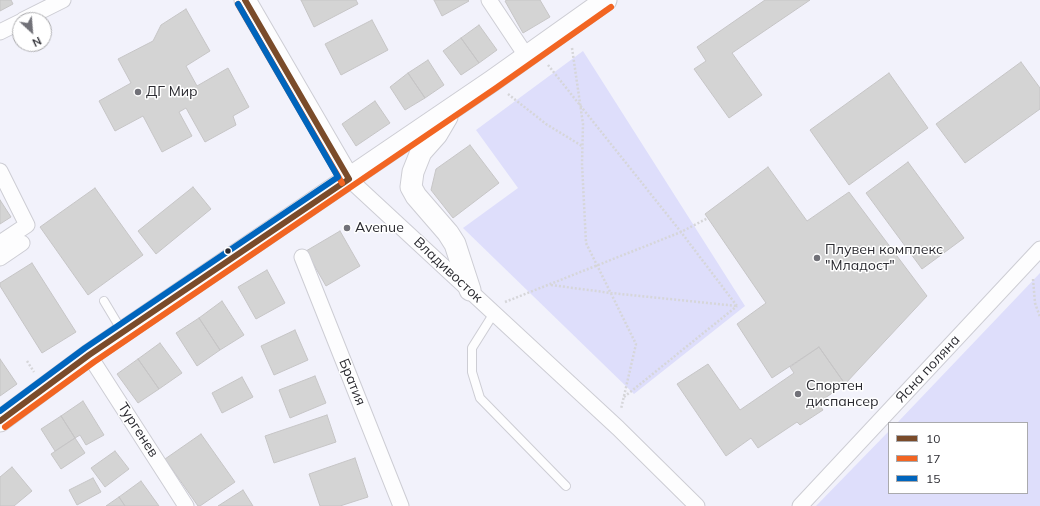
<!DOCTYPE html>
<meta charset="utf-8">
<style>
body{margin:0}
#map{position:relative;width:1040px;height:506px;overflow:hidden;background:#f2f2fb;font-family:Mulish,sans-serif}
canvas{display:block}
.legend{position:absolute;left:888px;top:422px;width:140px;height:72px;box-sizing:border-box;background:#fff;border:1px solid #aaaaad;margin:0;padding:5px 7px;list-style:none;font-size:12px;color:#2b2b31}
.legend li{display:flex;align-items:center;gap:8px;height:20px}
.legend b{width:20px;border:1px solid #aaaaad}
.north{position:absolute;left:12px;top:12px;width:40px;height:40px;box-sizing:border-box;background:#fff;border:1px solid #aaaaad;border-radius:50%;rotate:154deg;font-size:11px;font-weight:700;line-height:16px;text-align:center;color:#2b2b31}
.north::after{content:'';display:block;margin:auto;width:14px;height:18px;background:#717178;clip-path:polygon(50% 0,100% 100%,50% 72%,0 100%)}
</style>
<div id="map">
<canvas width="1040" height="506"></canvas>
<ul class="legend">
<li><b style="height:5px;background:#7a4b2a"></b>10</li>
<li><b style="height:5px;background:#f26522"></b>17</li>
<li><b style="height:5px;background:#0065bd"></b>15</li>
</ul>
<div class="north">N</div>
</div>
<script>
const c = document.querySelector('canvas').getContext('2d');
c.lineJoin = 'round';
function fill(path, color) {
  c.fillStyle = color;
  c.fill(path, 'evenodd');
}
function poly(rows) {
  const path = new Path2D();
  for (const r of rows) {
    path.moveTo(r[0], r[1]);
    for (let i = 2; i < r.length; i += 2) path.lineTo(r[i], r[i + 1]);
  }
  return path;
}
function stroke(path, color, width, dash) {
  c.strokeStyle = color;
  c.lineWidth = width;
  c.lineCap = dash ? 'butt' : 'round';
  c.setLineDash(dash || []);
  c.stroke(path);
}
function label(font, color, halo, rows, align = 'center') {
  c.font = font + ' Mulish,sans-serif';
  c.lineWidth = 3;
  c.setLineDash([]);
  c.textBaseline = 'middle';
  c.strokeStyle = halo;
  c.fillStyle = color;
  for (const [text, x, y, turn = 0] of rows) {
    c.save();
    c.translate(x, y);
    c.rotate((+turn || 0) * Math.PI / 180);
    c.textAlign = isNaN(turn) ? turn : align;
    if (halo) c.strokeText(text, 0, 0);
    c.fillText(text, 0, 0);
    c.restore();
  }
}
const green = poly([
 [583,51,745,306,634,394,463,228,518,188,476,130],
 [1040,273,1040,506,816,506,889,431,889,493,1027,493,1027,423,897,423]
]);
const building = poly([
 [0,0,11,0,13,4,0,11,0,0],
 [301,0,356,0,358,4,314,27,301,0],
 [434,0,468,0,469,1,442,16,434,0],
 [507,0,540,0,550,17,523,33,505,1,507,0],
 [765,0,810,0,732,53,762,95,729,118,694,69,706,61,697,47,765,0],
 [186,9,210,51,186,66,197,86,228,68,249,107,233,116,236,125,205,142,186,108,179,112,192,136,162,152,143,116,115,131,99,101,131,83,118,59,153,41,161,25,186,9],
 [372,20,388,50,341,75,325,44,372,20],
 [479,25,497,50,479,63,461,38,479,25],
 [461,38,479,63,461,75,443,51,461,38],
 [428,60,444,85,425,98,408,73,428,60],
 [1021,62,1040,88,1040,109,965,163,936,124,1021,62],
 [408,73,425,98,405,110,390,87,408,73],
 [889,73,928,128,849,185,810,130,889,73],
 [375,101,390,123,356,146,342,124,375,101],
 [470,145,499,183,453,218,431,190,436,169,470,145],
 [908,162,964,238,922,269,866,193,908,162],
 [768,167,807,221,849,192,927,296,845,384,819,347,772,378,737,324,766,303,705,214,768,167],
 [193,187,211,209,156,254,138,231,193,187],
 [95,188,143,255,88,295,40,227,95,188],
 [0,200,11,217,0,224,0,200],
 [340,231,360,266,326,286,306,251,340,231],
 [32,263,76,332,42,353,0,286,0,283,32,263],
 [267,270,285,303,256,319,238,287,267,270],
 [222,301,244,335,220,350,199,318,222,301],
 [199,318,220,350,197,366,176,333,199,318],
 [295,330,308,360,274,375,261,346,295,330],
 [160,343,182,373,159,389,138,359,160,343],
 [819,347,845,384,818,403,823,410,800,425,797,422,758,448,751,438,726,456,677,384,708,364,740,410,794,373,790,367,819,347],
 [0,359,17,384,0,396,0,359],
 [138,359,159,389,138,403,117,374,138,359],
 [315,376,326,403,290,418,279,390,315,376],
 [242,377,253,397,222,413,212,393,242,377],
 [83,401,104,435,86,445,80,435,75,438,61,416,83,401],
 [327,415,336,442,274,463,265,436,327,415],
 [61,416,75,438,55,451,41,429,61,416],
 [201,434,235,482,200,506,198,506,165,459,201,434],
 [75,438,85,453,61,469,51,454,75,438],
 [115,451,129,469,105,487,91,468,115,451],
 [355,458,368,497,340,506,320,506,309,474,355,458],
 [12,467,32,491,14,506,0,506,0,477,12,467],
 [93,478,101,492,77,505,69,490,93,478],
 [141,481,159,506,125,506,119,497,141,481],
 [243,490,253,506,218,506,243,490],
 [119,497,125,506,106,506,119,497]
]);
const path = poly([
 [572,48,583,124,582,164,586,243,636,344,621,409],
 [548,65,681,232,708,218],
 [508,94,546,124,582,146],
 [1033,279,1035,303,1040,317],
 [551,285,611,293,737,306],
 [505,302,681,232,737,306],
 [27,361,34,372],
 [624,397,737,306]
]);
const lane = poly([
 [104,301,122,331],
 [494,313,472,348,472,372,480,398,566,486]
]);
const street = poly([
 [489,0,527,57],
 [23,20,63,0],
 [0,32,20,22],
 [0,171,27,225,0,243],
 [349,179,618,428,697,506],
 [302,257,401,506],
 [0,258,22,243],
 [89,355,186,506],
 [800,506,1040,249]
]);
const secondary = poly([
 [245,0,349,179],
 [447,117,437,134,421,152,413,172,411,187,416,196,448,233,455,244,470,290],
 [0,421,89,355,492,81,606,0]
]);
const bus1 = poly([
 [245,0,349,179],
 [0,421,89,355,349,179]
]);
const bus2 = poly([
 [238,4,342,183],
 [5,427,94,362,496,88,611,7]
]);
const bus3 = poly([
 [0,411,85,348,338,177,238,4]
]);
const markers = [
 [138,92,4,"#717178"],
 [347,228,4,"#717178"],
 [228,251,3.5,"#2b2b31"],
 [817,258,4,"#717178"],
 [798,394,4,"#717178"]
];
const poiNames = [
 ["ДГ Мир",146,92],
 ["Avenue",355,228],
 ["Плувен комплекс",825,250],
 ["\"Младост\"",825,266],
 ["Спортен",806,386],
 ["диспансер",806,402]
];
const streetNames = [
 ["Владивосток",448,270,43],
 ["Ясна поляна",928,369,-47],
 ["Братия",352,382,68],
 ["Тургенев",138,430,57]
];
fill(green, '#dedefb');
fill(building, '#d4d4d4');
stroke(building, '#c6c5c6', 1);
stroke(lane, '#cdcdd4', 10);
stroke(street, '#cdcdd4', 17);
stroke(secondary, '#cdcdd4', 23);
stroke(path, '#d6d6d9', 2.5, [2, 2]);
stroke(lane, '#fdfdfe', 8);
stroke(street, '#fdfdfe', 15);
stroke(secondary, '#fdfdfe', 21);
stroke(bus1, '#7a4b2a', 6);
stroke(bus2, '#f26522', 6);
stroke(bus3, '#0065bd', 6);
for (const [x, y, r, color] of markers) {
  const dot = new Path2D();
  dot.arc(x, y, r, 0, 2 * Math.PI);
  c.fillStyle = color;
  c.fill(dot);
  stroke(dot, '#fff', 1.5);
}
label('14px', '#2b2b31', '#fff', poiNames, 'left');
label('14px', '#2b2b31', '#fff', streetNames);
</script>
